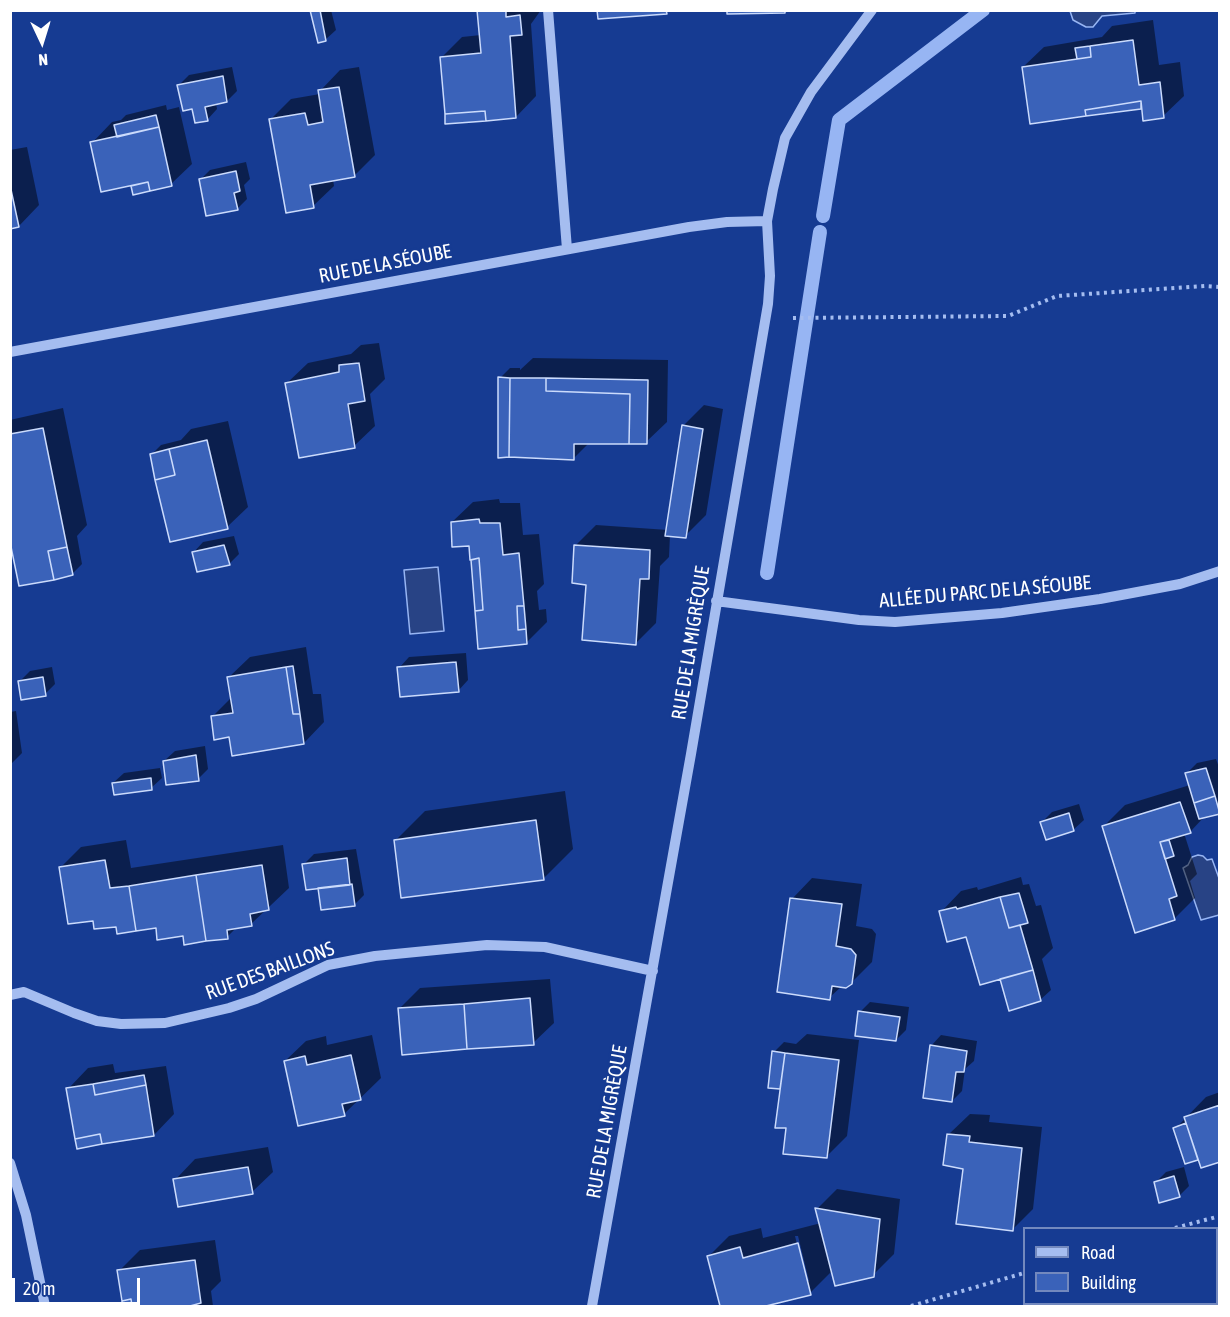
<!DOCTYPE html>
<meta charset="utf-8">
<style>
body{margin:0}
#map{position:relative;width:1230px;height:1317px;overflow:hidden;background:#163b92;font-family:"Asap Condensed",sans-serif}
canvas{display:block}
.frame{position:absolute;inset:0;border:12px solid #fff;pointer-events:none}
.legend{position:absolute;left:1023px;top:1227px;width:195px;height:78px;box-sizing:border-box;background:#163b92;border:2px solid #7389be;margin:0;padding:8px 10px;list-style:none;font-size:18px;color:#fff}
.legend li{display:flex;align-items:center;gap:12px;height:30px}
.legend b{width:30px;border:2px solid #7389be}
.north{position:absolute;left:12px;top:12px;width:60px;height:60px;-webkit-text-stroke:4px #163b92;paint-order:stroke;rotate:176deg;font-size:16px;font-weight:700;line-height:24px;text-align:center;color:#fff}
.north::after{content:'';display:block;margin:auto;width:21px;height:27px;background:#fff;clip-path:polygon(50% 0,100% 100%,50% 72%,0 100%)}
.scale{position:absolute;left:12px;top:1278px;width:128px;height:27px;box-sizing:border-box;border:3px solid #fff;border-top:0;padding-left:8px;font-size:18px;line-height:21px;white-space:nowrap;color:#fff;-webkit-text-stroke:4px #163b92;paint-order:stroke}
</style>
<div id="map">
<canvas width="1230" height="1317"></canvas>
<div class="frame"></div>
<ul class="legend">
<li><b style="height:8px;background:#a5bdf0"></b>Road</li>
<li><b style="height:16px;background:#3a62b9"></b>Building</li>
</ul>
<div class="north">N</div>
<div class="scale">20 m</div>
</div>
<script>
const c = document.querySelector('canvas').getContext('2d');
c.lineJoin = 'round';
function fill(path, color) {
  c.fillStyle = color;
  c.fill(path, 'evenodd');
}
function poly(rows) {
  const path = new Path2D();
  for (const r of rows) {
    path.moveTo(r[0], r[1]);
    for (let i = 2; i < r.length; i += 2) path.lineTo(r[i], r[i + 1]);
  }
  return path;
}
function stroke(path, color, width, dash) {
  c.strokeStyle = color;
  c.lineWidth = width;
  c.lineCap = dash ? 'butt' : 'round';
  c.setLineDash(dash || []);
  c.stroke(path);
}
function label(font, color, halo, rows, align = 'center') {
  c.font = font + ' "Asap Condensed",sans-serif';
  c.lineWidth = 5;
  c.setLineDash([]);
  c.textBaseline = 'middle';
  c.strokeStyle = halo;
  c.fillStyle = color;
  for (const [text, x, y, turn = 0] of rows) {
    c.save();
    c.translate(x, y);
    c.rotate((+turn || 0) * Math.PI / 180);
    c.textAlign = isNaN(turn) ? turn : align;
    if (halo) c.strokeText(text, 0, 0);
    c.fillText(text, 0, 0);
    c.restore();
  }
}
const water = poly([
 [1135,10,1135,13,1102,16,1093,27,1086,27,1073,20,1070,11,1135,10],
 [438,567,444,631,410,634,404,570,438,567],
 [1198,855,1203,856,1207,860,1212,859,1220,881,1219,915,1201,920,1183,868,1188,865,1192,857,1198,855]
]);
const shadow = poly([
 [312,10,331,10,336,30,325,40],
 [479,10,541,10,531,24,536,96,516,117,442,57,462,37,481,35],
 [1153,20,1159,65,1180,62,1184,96,1163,116,1143,106,1140,108,1023,67,1044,47,1102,37,1112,26],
 [232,67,237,91,227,101,216,103,217,109,207,120,193,107,179,85,189,75],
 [359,67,375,155,354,176,333,179,334,186,313,206,271,119,291,99,320,94,320,91,340,70],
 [166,105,167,110,179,107,192,164,171,184,132,187,137,182,92,143,112,122,121,120,126,115],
 [27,147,39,205,19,226,10,227,10,150],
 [246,162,250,179,244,185,247,199,237,209,200,180,210,170],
 [379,343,385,379,370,394,375,426,354,446,287,383,308,363,351,354,361,345],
 [533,358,668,360,667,422,646,442,590,442,573,459,500,378,510,368,520,368,520,370],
 [704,405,723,409,706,515,685,536,670,535,669,557,660,566,656,623,635,644,587,583,576,545,596,525,668,530,683,426],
 [63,408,87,525,77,536,82,564,72,574,10,535,10,420],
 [228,421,248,507,227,527,151,455,161,445,181,440,191,429],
 [499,499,500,503,520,503,523,535,539,534,544,584,537,591,539,610,546,609,547,622,526,643,480,648,471,545,452,522,473,502],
 [234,536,239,554,229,564,193,553,203,542],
 [306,647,313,694,321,694,324,722,304,743,230,735,212,717,232,697,229,677,250,657],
 [466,653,468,680,458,691,399,668,409,657],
 [52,667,55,684,45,694,20,681,30,671],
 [16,711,22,753,10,765,10,712],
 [205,746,208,769,198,779,164,761,175,751],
 [1216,759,1220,770,1220,812,1205,816,1190,832,1184,833,1197,874,1190,881,1195,898,1175,918,1104,826,1125,805,1190,785,1187,773,1197,763],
 [160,768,162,778,151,788,113,783,124,773],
 [565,791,573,849,543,879,395,841,425,811],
 [1079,804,1084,820,1073,830,1042,822,1052,812],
 [126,840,131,868,283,845,289,888,251,924,238,926,227,937,184,935,157,926,118,925,95,919,60,868,81,847],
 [356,849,364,895,354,905,319,887,304,864,314,854],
 [1021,877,1023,885,1029,884,1036,906,1041,905,1053,948,1042,959,1051,990,1040,1000,1001,978,967,935,941,912,961,891,977,887,978,890],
 [812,878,862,884,856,926,872,929,876,934,872,962,851,983,842,986,829,998,792,899],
 [550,979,554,1023,533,1043,399,1009,420,988],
 [870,1002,909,1007,906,1030,896,1040,860,1012],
 [807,1034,859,1040,847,1136,826,1157,788,1127,782,1085,779,1087,774,1052,784,1042,796,1044],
 [372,1035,381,1078,344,1114,285,1061,306,1041,326,1036,327,1045],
 [941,1035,977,1041,974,1061,965,1069,962,1091,952,1101,931,1046],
 [113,1064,115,1073,166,1066,174,1114,154,1135,68,1089,88,1068],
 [1220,1092,1220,1160,1199,1157,1197,1159,1175,1129,1206,1097],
 [970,1114,990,1115,989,1122,1042,1127,1033,1209,1012,1230,964,1168,949,1134],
 [268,1147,273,1172,252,1192,175,1180,195,1159],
 [1184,1167,1189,1186,1179,1196,1156,1182,1166,1172],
 [837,1189,900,1199,894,1254,873,1275,833,1270,810,1293,760,1306,721,1306,708,1257,729,1236,761,1228,763,1238,821,1223,817,1209],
 [795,1236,798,1236,809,1281,806,1281],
 [215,1240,221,1281,211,1291,213,1306,134,1306,133,1304,124,1306,119,1271,140,1250],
 [1216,1302,1220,1303,1220,1306,1203,1306,1206,1304]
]);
const stream = poly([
 [823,216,839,120,983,10],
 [767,573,820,232]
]);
const building = poly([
 [310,10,320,10,326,41,318,43,310,10],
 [477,10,506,10,506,17,520,15,522,35,510,36,516,118,486,121,485,111,445,114,440,57,481,53,477,10],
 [597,10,666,10,667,14,598,19,597,10],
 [727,10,785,10,785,13,727,14,727,10],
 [1133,40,1139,85,1160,82,1164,118,1143,121,1141,101,1085,110,1086,116,1030,124,1022,67,1091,57,1090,46,1133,40],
 [1090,46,1091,57,1077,59,1075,48,1090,46],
 [223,76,227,102,205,107,208,121,195,123,192,109,183,111,177,85,223,76],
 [339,87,355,177,310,185,314,208,286,213,269,119,305,113,308,125,323,122,318,90,339,87],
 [1141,101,1141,109,1086,116,1085,110,1141,101],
 [485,111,486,121,445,124,445,114,485,111],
 [156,115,159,127,117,137,114,125,156,115],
 [159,127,172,186,150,191,148,182,101,192,90,142,159,127],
 [236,171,240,191,234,193,238,210,206,216,199,179,236,171],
 [148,182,150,191,133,195,131,186,148,182],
 [10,185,19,227,10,229,10,185],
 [359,363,365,401,348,404,355,448,299,458,285,383,339,372,339,365,359,363],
 [498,377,510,378,509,457,498,458,498,377],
 [510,378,546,378,546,391,630,394,629,444,574,444,574,460,509,457,510,378],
 [546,378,648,380,647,444,629,444,630,394,546,391,546,378],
 [682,425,703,429,686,538,665,536,682,425],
 [43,428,67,547,48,551,54,580,19,586,10,542,10,434,43,428],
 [207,440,228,529,170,542,155,480,175,475,169,449,207,440],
 [169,449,175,475,155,480,150,454,169,449],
 [479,519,480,523,500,523,503,555,519,553,524,606,517,606,518,630,526,629,527,644,478,649,475,611,483,610,479,558,470,560,469,546,452,547,451,522,479,519],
 [224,545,230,565,197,572,192,552,224,545],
 [574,545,650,550,649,579,640,579,636,645,582,640,586,585,572,583,574,545],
 [67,547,73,575,54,580,48,551,67,547],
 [479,558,483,610,475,611,471,560,479,558],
 [517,606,524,606,526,629,518,630,517,606],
 [456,662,459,692,400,697,397,667,456,662],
 [293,666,300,714,293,714,286,667,293,666],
 [286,667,293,714,300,714,304,744,232,756,229,737,214,740,211,716,233,713,227,677,286,667],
 [43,677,46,696,21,700,18,681,43,677],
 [196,755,199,781,166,785,163,761,196,755],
 [1206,768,1215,796,1194,803,1185,773,1206,768],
 [151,778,152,790,114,795,112,783,151,778],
 [1215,796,1220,814,1199,819,1194,803,1215,796],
 [1180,802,1191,833,1160,842,1177,896,1169,899,1175,920,1135,933,1102,826,1180,802],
 [1069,813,1074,831,1046,840,1040,822,1069,813],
 [536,820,544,880,401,898,394,840,536,820],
 [1169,840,1174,856,1165,859,1160,842,1169,840],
 [347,858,350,885,306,890,302,864,347,858],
 [105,860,110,888,129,886,136,931,117,934,116,927,94,929,93,921,68,924,59,867,105,860],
 [262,865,269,910,250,914,252,926,227,930,228,939,206,941,196,875,262,865],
 [196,875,206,941,184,945,183,936,157,940,156,928,136,931,129,886,196,875],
 [352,884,355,906,321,910,318,888,352,884],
 [1019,893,1028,923,1009,928,1000,897,1019,893],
 [1000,897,1009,928,1020,925,1033,970,980,985,966,937,947,942,939,911,956,907,957,909,1000,897],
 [790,898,842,904,836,946,851,949,856,955,852,984,846,988,832,986,830,1000,777,992,790,898],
 [1033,970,1041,1001,1009,1011,1000,979,1033,970],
 [530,998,534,1045,467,1049,464,1004,530,998],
 [464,1004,467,1049,402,1055,398,1008,464,1004],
 [858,1011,900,1017,896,1041,855,1036,858,1011],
 [930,1045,967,1051,964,1072,956,1072,952,1102,923,1098,930,1045],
 [772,1051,785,1053,780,1089,768,1088,772,1051],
 [785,1053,839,1060,827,1158,783,1154,786,1128,775,1128,785,1053],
 [351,1055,361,1100,342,1104,345,1116,298,1126,284,1061,305,1056,307,1065,351,1055],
 [144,1075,146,1085,95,1095,93,1084,144,1075],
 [93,1084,95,1095,146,1085,154,1136,102,1144,100,1134,75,1139,66,1088,93,1084],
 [1220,1105,1220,1162,1201,1168,1184,1117,1220,1105],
 [1186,1123,1198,1160,1185,1164,1173,1128,1186,1123],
 [100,1134,102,1144,77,1149,75,1139,100,1134],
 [947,1134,970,1136,969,1142,1022,1148,1013,1231,956,1224,963,1169,943,1165,947,1134],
 [248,1167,253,1194,178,1207,173,1179,248,1167],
 [1174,1176,1180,1197,1159,1203,1154,1182,1174,1176],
 [815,1208,880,1219,874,1277,835,1286,815,1208],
 [798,1243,811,1295,766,1306,720,1306,707,1256,740,1247,743,1258,798,1243],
 [195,1260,201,1303,190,1306,132,1306,131,1299,122,1301,117,1270,195,1260],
 [131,1299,132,1306,122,1306,122,1301,131,1299]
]);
const path = poly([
 [793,318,1008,316,1057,296,1205,286,1220,287],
 [1175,1228,1220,1216],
 [911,1306,1024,1273]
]);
const minor = poly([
 [548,10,567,249],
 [10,352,689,227,727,222,767,221],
 [716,601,859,620,895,622,1002,613,1100,599,1180,584,1220,571],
 [10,995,24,992,74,1013,97,1021,121,1024,165,1023,229,1008,256,999,328,965,375,956,487,945,545,947,653,971],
 [10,1163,26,1215,45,1306],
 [592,1306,691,754,768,304,770,276,767,221,773,189,785,138,811,92,872,10]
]);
const streetNames = [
 ["RUE DE LA SÉOUBE",385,264,-11],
 ["ALLÉE DU PARC DE LA SÉOUBE",985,592,-5],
 ["RUE DE LA MIGRÈQUE",691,643,-81],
 ["RUE DES BAILLONS",270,971,-20],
 ["RUE DE LA MIGRÈQUE",607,1122,-80]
];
fill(water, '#284385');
stroke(water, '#97b5f3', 1.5);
fill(shadow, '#0007');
stroke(stream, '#97b5f3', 14);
fill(building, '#3a62b9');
stroke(building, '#cbdbfc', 1.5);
stroke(path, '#a5bdf0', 4, [3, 4.5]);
stroke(minor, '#a5bdf0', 10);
label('20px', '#fff', '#163b92', streetNames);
</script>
